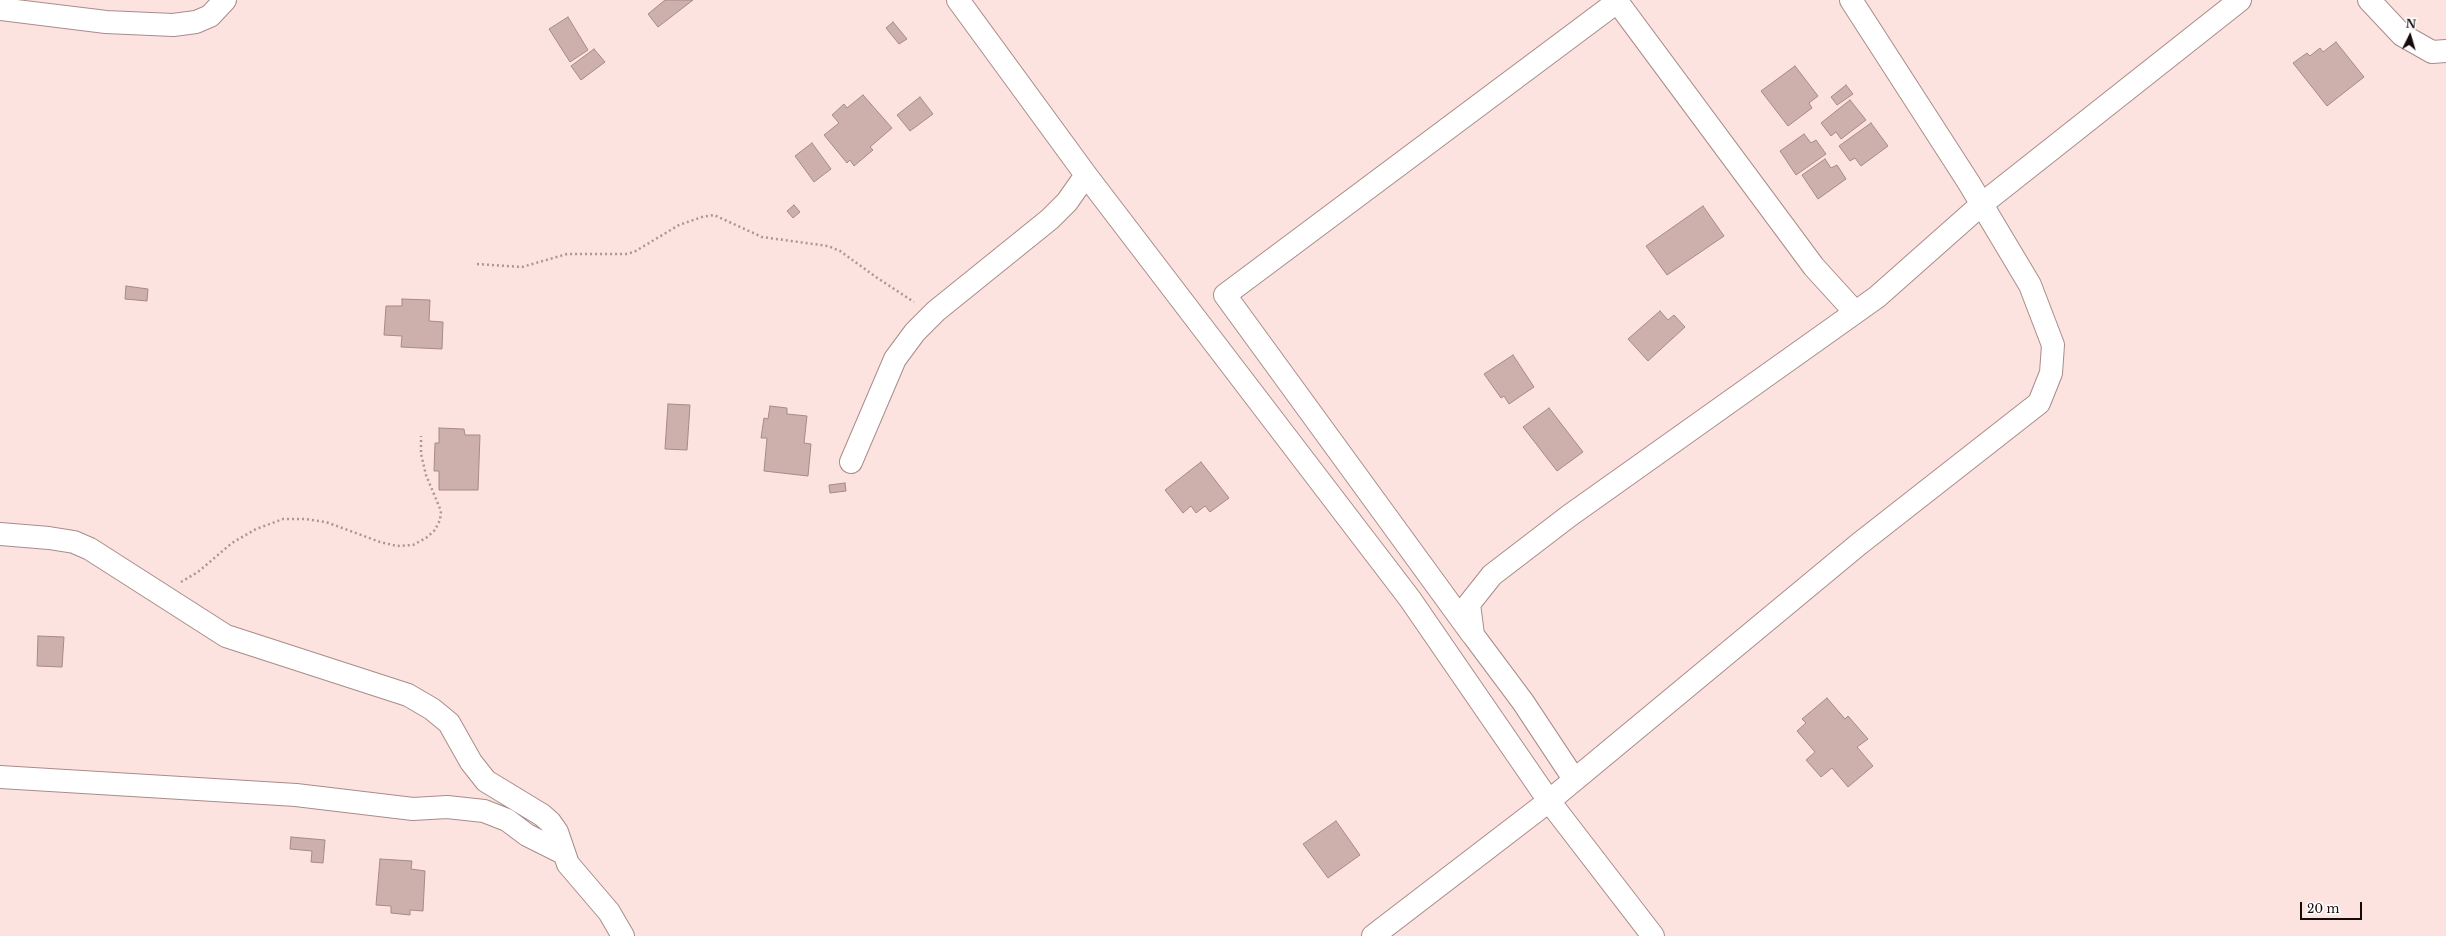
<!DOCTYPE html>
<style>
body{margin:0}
#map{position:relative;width:2446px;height:936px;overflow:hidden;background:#fce3e0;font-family:"Libre Baskerville",serif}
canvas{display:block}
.north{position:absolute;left:2390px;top:16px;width:40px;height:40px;-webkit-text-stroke:3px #fff;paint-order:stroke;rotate:5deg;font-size:11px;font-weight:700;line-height:16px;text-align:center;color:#150b0b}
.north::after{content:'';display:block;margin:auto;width:14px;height:18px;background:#150b0b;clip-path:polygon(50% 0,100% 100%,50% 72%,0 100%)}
.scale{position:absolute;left:2300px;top:902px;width:62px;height:18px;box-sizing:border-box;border:2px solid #150b0b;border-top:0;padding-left:5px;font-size:12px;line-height:14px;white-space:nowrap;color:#150b0b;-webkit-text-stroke:3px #fff;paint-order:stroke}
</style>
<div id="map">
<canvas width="2446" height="936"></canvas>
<div class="north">N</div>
<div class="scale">20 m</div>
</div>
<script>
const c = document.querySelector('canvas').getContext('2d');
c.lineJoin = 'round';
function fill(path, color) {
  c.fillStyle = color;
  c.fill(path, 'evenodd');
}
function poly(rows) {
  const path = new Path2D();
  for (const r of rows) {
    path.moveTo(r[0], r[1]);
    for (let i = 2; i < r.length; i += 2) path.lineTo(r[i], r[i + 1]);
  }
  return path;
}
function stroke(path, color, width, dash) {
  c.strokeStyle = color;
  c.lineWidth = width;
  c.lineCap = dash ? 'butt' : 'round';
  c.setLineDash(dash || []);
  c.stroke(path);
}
const building = poly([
 [665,0,693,0,658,27,648,14,665,0],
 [568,17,588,50,570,62,549,29,568,17],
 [893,22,907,39,899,44,886,28,893,22],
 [2336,42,2364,77,2327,106,2293,63,2307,53,2310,56,2320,48,2323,52,2336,42],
 [594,49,605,62,581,80,571,66,594,49],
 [1795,66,1818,96,1809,103,1812,108,1788,126,1761,91,1795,66],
 [1846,85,1853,94,1837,105,1831,97,1846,85],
 [863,95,892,128,870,147,873,150,854,166,850,160,847,163,824,135,839,123,832,115,844,104,847,108,863,95],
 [920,97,933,114,910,131,897,115,920,97],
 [1850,100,1866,120,1841,139,1836,132,1831,136,1821,123,1850,100],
 [1871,123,1888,146,1861,166,1855,158,1850,161,1839,146,1871,123],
 [1804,134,1811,143,1816,140,1826,154,1796,175,1780,151,1804,134],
 [812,143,831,169,814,182,795,156,812,143],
 [1825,159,1831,168,1837,165,1846,179,1818,199,1802,175,1825,159],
 [794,205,800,212,793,218,787,211,794,205],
 [1703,206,1724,236,1667,275,1646,246,1703,206],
 [126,286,148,289,147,301,125,299,126,286],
 [402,299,430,300,429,321,443,322,442,349,401,347,402,336,384,335,386,306,402,306,402,299],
 [1660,311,1668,320,1674,315,1685,327,1648,361,1628,339,1660,311],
 [1513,355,1534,387,1509,404,1504,396,1501,398,1484,374,1513,355],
 [668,404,690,405,687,450,665,449,668,404],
 [770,406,787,408,787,414,807,416,804,443,811,444,808,476,764,471,767,438,761,438,764,418,768,419,770,406],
 [1549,408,1583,452,1557,471,1523,427,1549,408],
 [439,428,464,429,465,435,480,435,478,490,439,490,439,471,434,471,435,443,439,443,439,428],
 [1201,462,1229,498,1210,512,1205,506,1196,513,1191,506,1183,513,1165,490,1201,462],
 [845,483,846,491,830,493,829,485,845,483],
 [38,636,64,637,62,667,37,666,38,636],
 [1827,698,1845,719,1848,716,1868,739,1857,747,1873,766,1848,787,1832,768,1821,777,1806,760,1815,752,1797,731,1806,723,1802,719,1827,698],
 [1336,821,1360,855,1328,878,1303,844,1336,821],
 [291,837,325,840,323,863,311,862,312,851,290,849,291,837],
 [380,859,412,861,411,869,425,871,423,911,410,910,410,915,391,913,391,906,376,905,380,859]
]);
const path = poly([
 [477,264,522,267,567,254,626,254,634,252,679,225,702,217,714,215,762,237,828,246,840,251,876,277,914,302],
 [181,582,198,572,232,543,256,529,283,519,305,519,326,522,380,542,397,546,413,545,426,538,435,530,440,520,441,511,426,475,421,454,421,436]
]);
const minor = poly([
 [958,0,1086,175,1410,599,1549,801,1653,936],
 [1616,0,1814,267,1855,312],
 [2369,0,2402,35,2432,52,2446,51],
 [0,9,106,22,173,25,196,22,210,16,225,0],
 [851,462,895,359,915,332,936,311,1050,219,1067,202,1086,175],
 [0,534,49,538,74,542,90,549,226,636,408,695,432,709,449,723,471,762,486,781,542,815,550,822,557,832,568,864,609,912,623,936],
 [1472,634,1225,295,1617,2],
 [0,777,296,795,413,809,447,807,484,811,507,820,527,835,563,853],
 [1574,779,1523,702,1473,635,1469,604,1492,575,1569,516,1877,297,1982,204,2240,0],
 [1373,936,1549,801,1859,544,2039,403,2051,373,2053,345,2030,285,1969,183,1851,0]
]);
fill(building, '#cdafab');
stroke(building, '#a68a87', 1);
stroke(minor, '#a98c89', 24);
stroke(path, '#aa9694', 2.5, [2, 3]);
stroke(minor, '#fff', 22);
</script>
